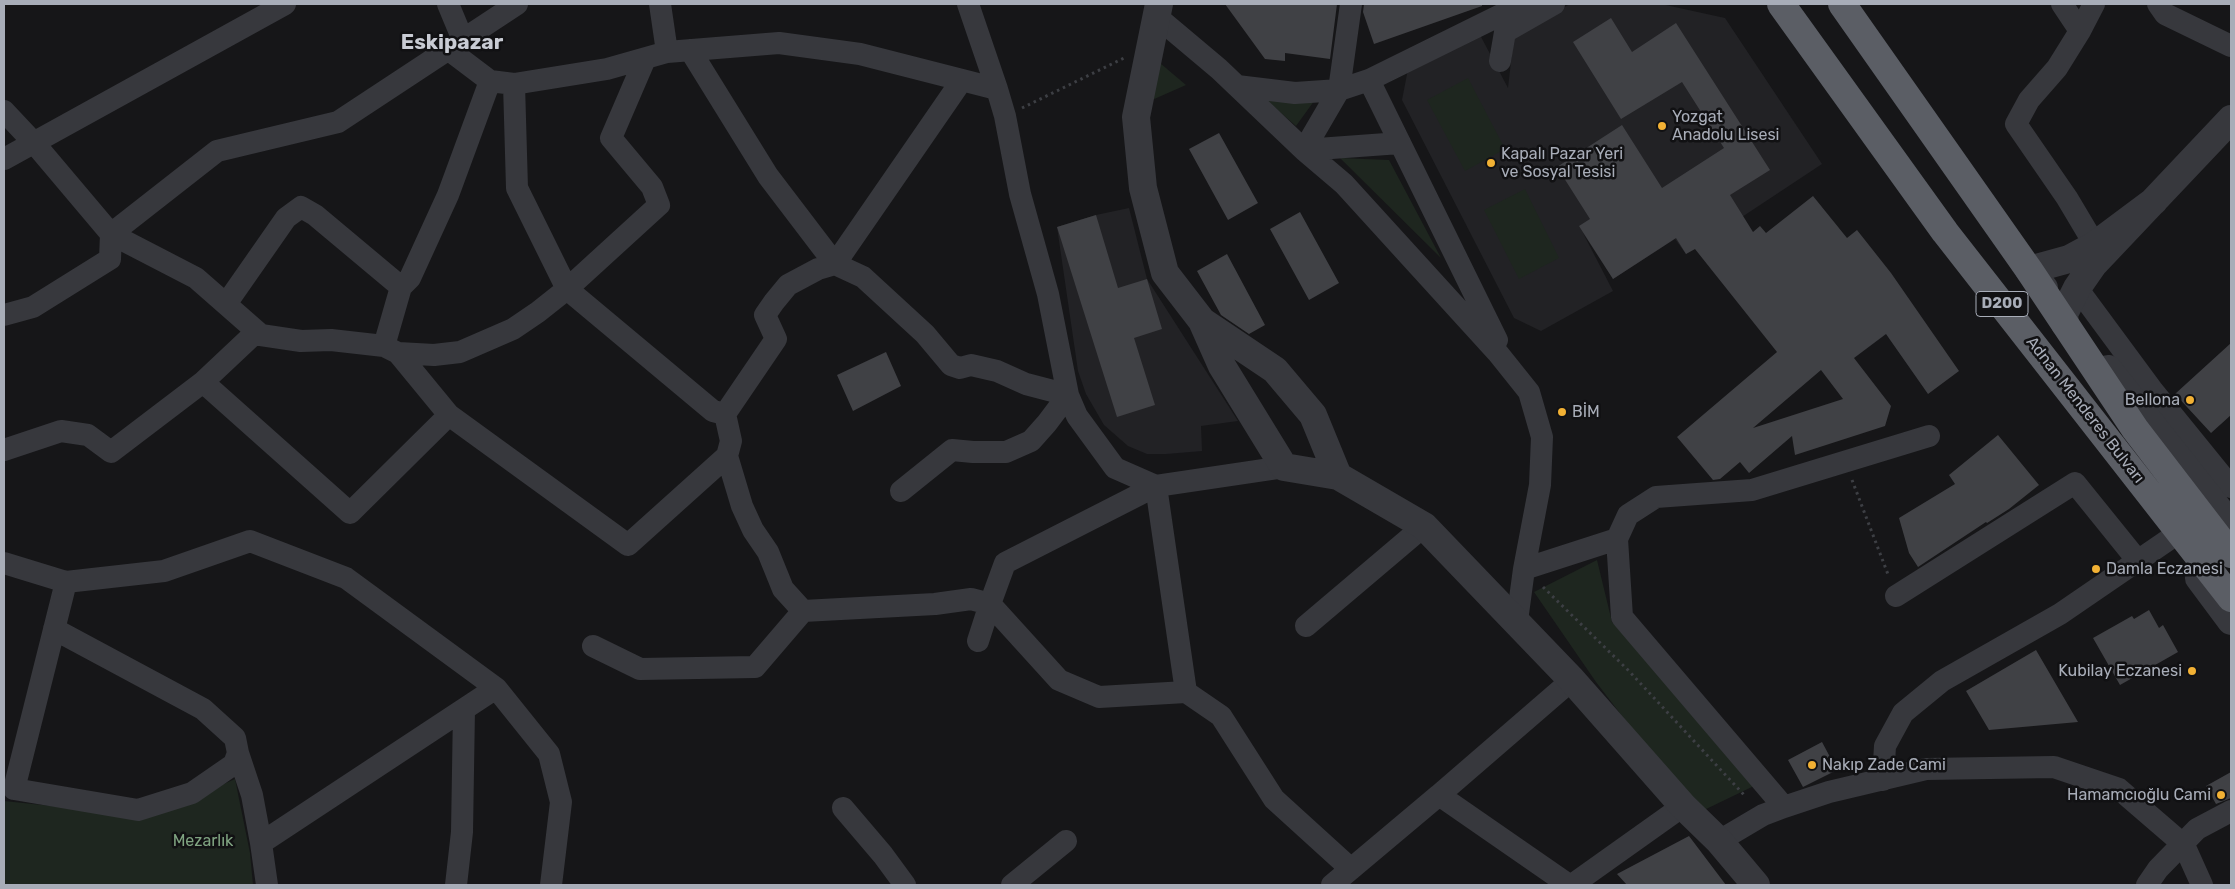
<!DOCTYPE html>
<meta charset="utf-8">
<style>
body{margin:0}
#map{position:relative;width:2235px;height:889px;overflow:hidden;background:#161618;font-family:Rubik,sans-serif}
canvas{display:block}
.frame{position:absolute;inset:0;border:5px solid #a8adb8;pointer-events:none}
</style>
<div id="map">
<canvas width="2235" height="889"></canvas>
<div class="frame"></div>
</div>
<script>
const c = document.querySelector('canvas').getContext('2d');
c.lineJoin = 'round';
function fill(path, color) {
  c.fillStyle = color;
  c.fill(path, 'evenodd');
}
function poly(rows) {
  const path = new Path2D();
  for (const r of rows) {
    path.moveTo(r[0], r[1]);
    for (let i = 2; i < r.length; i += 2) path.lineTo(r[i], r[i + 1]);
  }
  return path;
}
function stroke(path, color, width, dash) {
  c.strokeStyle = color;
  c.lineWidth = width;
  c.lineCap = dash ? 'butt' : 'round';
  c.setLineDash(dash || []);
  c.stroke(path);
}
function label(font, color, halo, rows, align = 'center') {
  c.font = font + ' Rubik,sans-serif';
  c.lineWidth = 5;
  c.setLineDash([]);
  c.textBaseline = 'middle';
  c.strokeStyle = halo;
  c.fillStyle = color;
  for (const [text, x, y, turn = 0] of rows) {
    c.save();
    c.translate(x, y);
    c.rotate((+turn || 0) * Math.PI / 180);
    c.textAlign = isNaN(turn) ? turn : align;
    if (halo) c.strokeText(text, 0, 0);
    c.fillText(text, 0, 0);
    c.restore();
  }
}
const built = poly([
 [1570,4,1661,4,1725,18,1822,164,1686,254,1675,239,1613,279,1583,233,1613,291,1541,331,1514,318,1402,100,1408,69,1479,33,1508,88,1514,35],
 [1129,208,1147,279,1238,421,1201,426,1202,451,1166,454,1147,454,1128,446,1104,425,1086,394,1078,371,1057,227,1096,215]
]);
const green = poly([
 [1160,63,1186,85,1152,100],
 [1468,78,1505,149,1465,171,1427,100],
 [1317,97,1296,126,1266,100],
 [1340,158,1389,160,1441,258],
 [1525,189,1559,258,1519,279,1484,210],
 [1597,560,1612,622,1758,784,1702,811,1642,742,1596,682,1534,592],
 [235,779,250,853,253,885,4,885,4,801,80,809,172,807]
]);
const building = poly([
 [1225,4,1337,4,1330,59,1285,53,1285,61,1265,59],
 [1364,4,1482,4,1482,6,1374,44,1363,12],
 [1611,18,1632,52,1676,23,1770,170,1730,195,1753,232,1760,226,1766,233,1813,196,1847,238,1857,230,1891,273,1959,371,1928,394,1886,334,1854,358,1891,406,1885,426,1795,455,1792,436,1749,473,1740,462,1720,479,1713,480,1677,437,1777,352,1695,249,1686,254,1676,238,1613,279,1579,226,1590,219,1557,167,1622,125,1662,188,1724,148,1682,82,1621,119,1573,42],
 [1821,370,1843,399,1753,428],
 [1219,133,1258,203,1228,220,1189,149],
 [1300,212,1339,283,1309,300,1270,229],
 [1096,215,1118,288,1147,279,1162,329,1134,338,1155,405,1117,417,1057,227],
 [1227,254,1265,325,1249,334,1221,315,1197,271],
 [2231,343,2231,415,2211,433,2175,394],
 [886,352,901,386,853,411,837,375],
 [1998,435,2039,485,2009,509,1987,523,1986,522,1918,567,1909,553,1899,518,1955,484,1949,475],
 [2149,610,2159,628,2163,625,2178,652,2120,685,2093,638,2132,616,2134,619],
 [2036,650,2078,722,1989,730,1966,691],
 [1822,742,1837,770,1803,787,1788,760],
 [2231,772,2231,798,2216,804,2206,786],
 [1689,836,1726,885,1627,885,1617,874]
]);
const path = poly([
 [1022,108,1124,58],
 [1852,480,1889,577],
 [1543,587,1629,671,1745,796]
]);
const minor = poly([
 [448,4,463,40],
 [660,4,667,52],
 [2062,4,2080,31],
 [2094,4,2080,31,2057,68,2029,100,2016,124,2067,198,2095,245],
 [2158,4,2165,14,2231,46],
 [1156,16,1219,69,1304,150,1344,184,1497,352,1529,392,1542,437,1540,485,1524,569,1517,621],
 [449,50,490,81,514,84,607,69,667,52,779,43,860,54,997,89,968,4],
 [690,50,768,176,835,264,962,80],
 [1500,61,1505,32,1554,4],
 [1369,80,1497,340],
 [514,84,517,188,567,289,659,205,652,187,611,138,645,59],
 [1237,86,1295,93,1339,90,1351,4],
 [4,111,35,144,111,234,196,278,261,335],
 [1400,143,1304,150,1339,90,1369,80,1523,4],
 [4,159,285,4],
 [2077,288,2153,391,2231,487],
 [226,304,286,218,301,207,315,215,401,287],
 [4,315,33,307,110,259,111,234,217,151,338,122,517,4],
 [384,346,401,287,410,278,448,195,490,81],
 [398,353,449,415,628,545,727,456],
 [203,382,350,513,449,415],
 [1068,395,1077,416,1115,468,1156,486,1284,467],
 [725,414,731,441,727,456,742,506,753,530,768,552,783,589,803,611],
 [4,450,61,431,88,435,111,452,203,382,254,334,301,341,331,340,384,346,398,353,434,355,460,352,513,329,538,312,567,289,713,411,725,414,776,339,765,315,774,302,788,285,818,269,835,264,863,277,925,334,951,365,960,368,971,365,997,371,1026,384,1068,395,1048,294,1020,194,1005,116,997,89],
 [901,491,952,450,973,452,1006,452,1031,441,1047,423,1068,395],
 [1617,539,1622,617,1784,807],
 [4,563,66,582,164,571,250,541,346,578,496,688,549,754,561,802,551,885],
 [1524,569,1617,539,1628,515,1656,497,1752,490,1929,436],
 [66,582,14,789,138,810,192,793,234,764,238,753,252,795,261,843,496,688],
 [1896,596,2075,483,2138,561],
 [1306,626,1424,526],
 [54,629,203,709,235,738,238,753],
 [593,646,640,669,755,667,803,611,935,604,971,599,990,604,1059,680,1099,697,1186,692,1156,486,1005,563,990,604,978,641],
 [1186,692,1221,716,1274,799,1351,869],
 [1883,780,1885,746,1903,713,1942,681,2060,614,2171,538],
 [843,808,883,855,905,885],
 [1719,841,1763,815,1784,807,1829,792,1926,769,2054,767,2119,789,2184,845,2202,885],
 [261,843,267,885],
 [456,885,462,832,464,709],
 [1012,885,1066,841],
 [1332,885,1439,795],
 [1569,885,1439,795,1572,680],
 [1572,885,1683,806],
 [2147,885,2158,869,2197,829,2231,811]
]);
const tertiary = poly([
 [1159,4,1136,117,1143,188,1165,273,1202,321,1222,366,1284,467,1338,476,1424,526,1572,680,1683,806,1719,841,1756,885],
 [2044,288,2029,270,2069,259,2095,245,2154,201],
 [1202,321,1275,370,1313,415,1338,476],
 [2065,324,2064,314,2077,288,2093,265,2231,119],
 [2108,369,2231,525],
 [2199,578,2231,621]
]);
const trunk = poly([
 [1781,4,1945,232,2231,598],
 [1842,4,2029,270,2135,429,2231,554]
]);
const markers = [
 [1662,126,5,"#f2b134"],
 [1491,163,5,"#f2b134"],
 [2190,400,5,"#f2b134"],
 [1562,412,5,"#f2b134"],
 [2096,569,5,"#f2b134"],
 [2192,671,5,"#f2b134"],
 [1812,765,5,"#f2b134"],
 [2221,795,5,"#f2b134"]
];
const shields = [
 [2002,304,52]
];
const shieldNames = [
 ["D200",2002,304]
];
const poiNames = [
 ["Yozgat",1672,117],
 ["Anadolu Lisesi",1672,135],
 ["Kapalı Pazar Yeri",1501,154],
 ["ve Sosyal Tesisi",1501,172],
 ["Bellona",2180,400,"right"],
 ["BİM",1572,412],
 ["Damla Eczanesi",2106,569],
 ["Kubilay Eczanesi",2182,671,"right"],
 ["Nakıp Zade Cami",1822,765],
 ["Hamamcıoğlu Cami",2211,795,"right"]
];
const streetNames = [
 ["Adnan Menderes Bulvarı",2085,410,52]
];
const parkNames = [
 ["Mezarlık",203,841]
];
const districtNames = [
 ["Eskipazar",452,43]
];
fill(built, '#222225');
fill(green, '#1e261f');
fill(building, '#404145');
stroke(path, '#3d3f44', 3, [2.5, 4]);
stroke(minor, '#37383d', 22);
stroke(tertiary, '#37383d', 28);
stroke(trunk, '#5b5e65', 28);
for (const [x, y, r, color] of markers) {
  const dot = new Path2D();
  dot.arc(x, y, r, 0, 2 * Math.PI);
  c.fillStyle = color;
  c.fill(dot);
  stroke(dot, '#111113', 2);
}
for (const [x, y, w] of shields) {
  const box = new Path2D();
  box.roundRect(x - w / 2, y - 12.5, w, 25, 4);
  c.fillStyle = '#111113';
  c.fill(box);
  stroke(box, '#a8adb8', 1);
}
label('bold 15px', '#a8adb8', null, shieldNames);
label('16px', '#a8adb8', '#111113', poiNames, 'left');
label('16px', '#a8adb8', '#111113', streetNames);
label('16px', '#7fa381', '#111113', parkNames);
label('bold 21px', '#c9ccd4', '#111113', districtNames);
</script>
